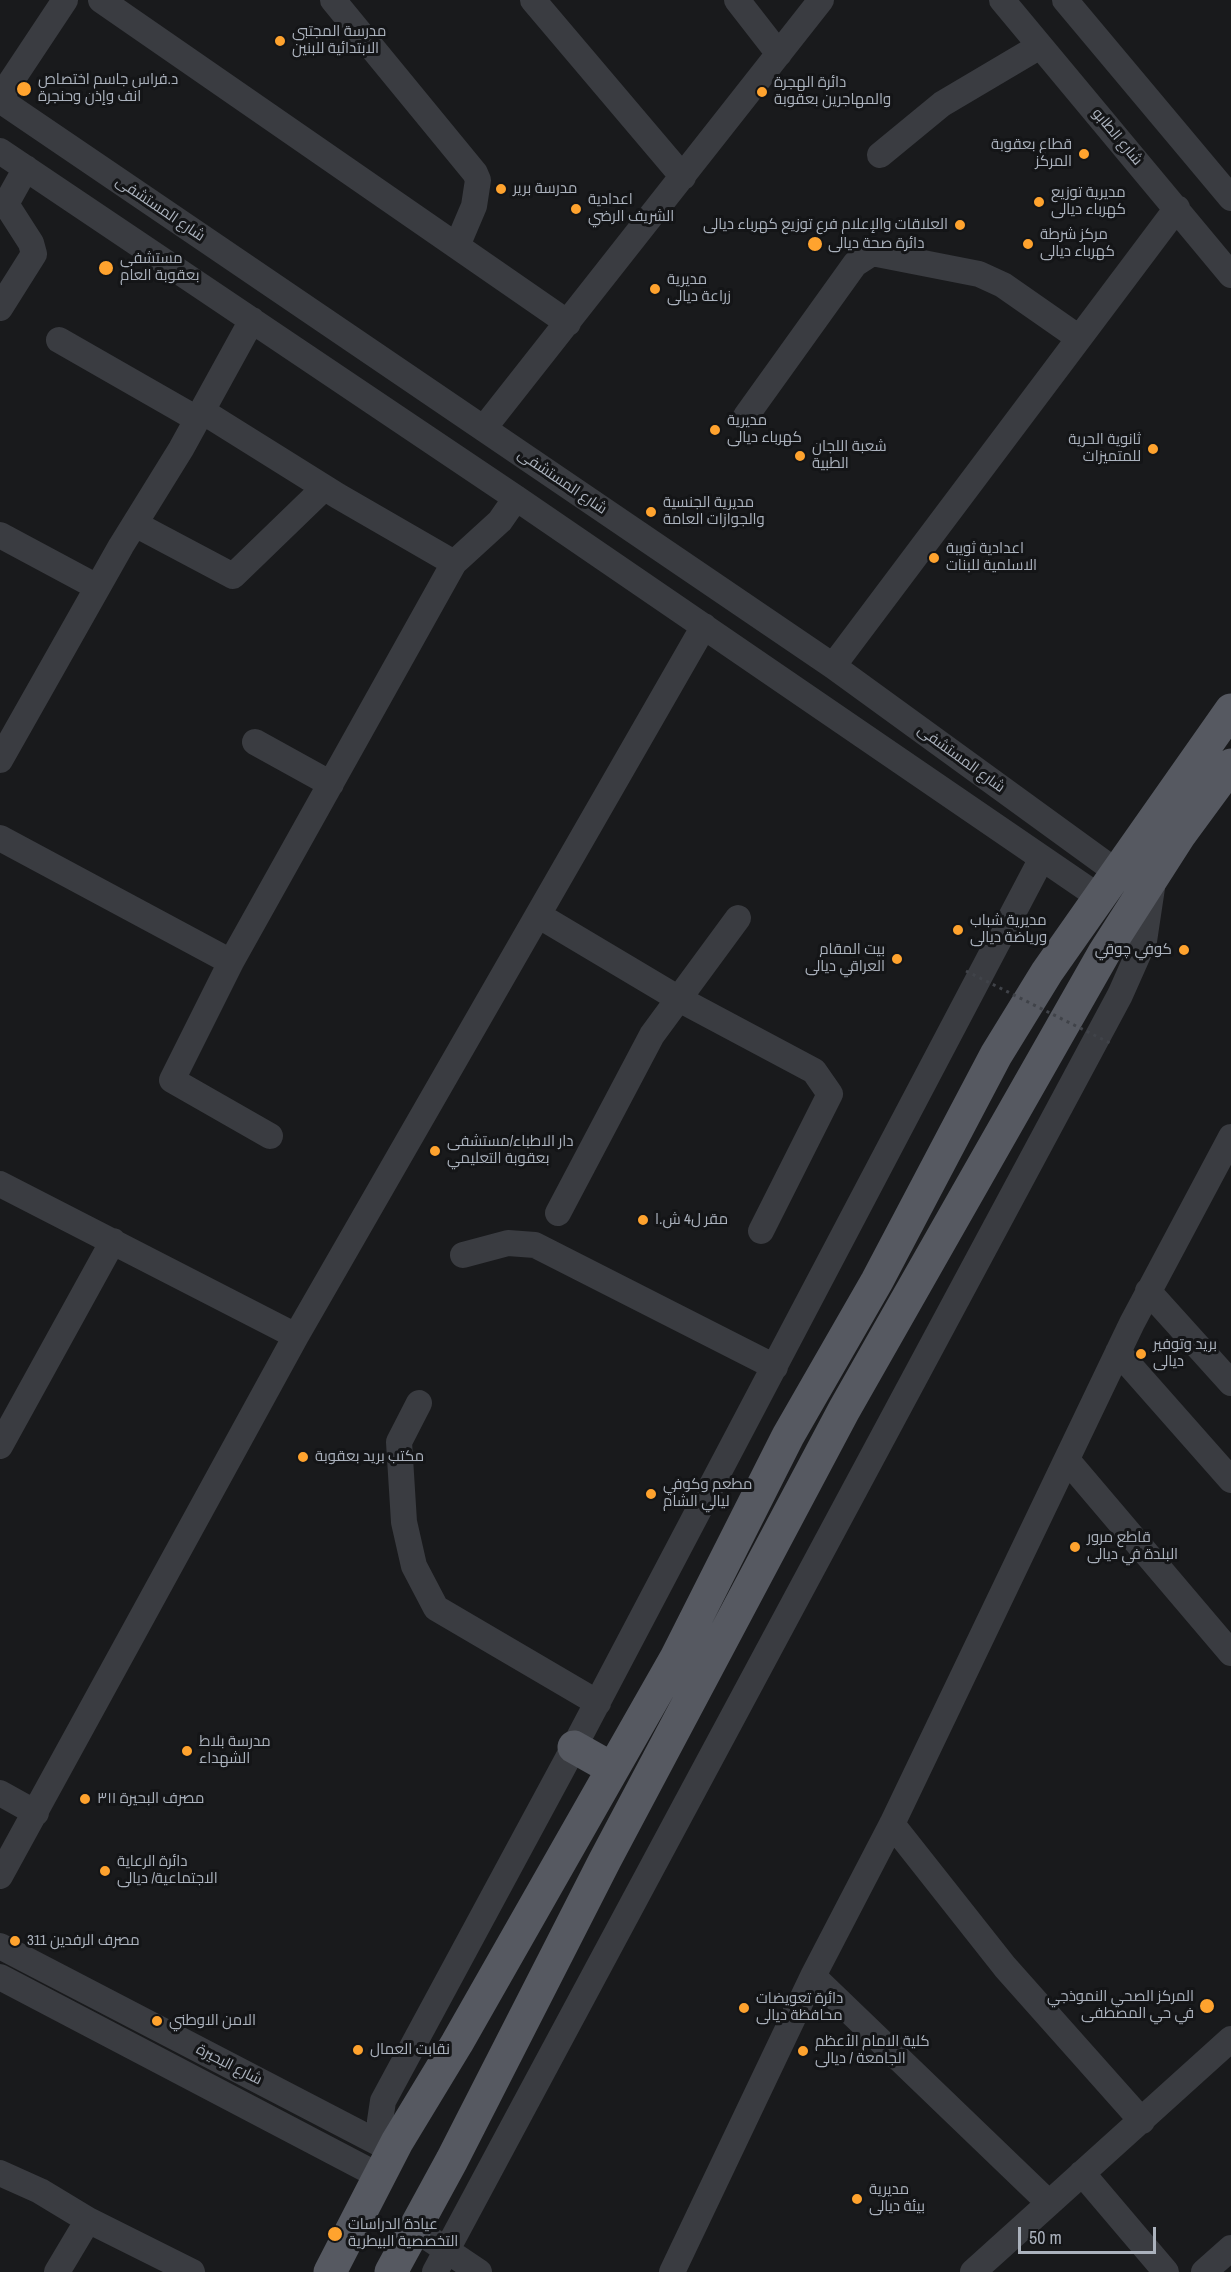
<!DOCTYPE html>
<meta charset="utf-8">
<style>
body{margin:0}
#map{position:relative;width:1231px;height:2272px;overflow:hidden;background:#191a1c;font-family:"Archivo Narrow",sans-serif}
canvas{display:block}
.scale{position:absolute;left:1018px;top:2227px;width:138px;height:27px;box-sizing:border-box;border:3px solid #abb2bd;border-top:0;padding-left:8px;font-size:18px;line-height:21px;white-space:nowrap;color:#abb2bd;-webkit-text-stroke:4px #141517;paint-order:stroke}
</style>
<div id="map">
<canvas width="1231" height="2272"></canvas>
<div class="scale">50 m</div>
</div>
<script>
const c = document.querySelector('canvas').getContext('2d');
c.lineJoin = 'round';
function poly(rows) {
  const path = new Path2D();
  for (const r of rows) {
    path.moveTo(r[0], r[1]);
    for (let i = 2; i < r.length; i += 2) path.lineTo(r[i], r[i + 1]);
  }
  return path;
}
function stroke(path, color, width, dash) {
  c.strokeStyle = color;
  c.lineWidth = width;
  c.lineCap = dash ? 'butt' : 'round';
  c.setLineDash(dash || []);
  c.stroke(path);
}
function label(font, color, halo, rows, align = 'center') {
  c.font = font + ' "Archivo Narrow",Cairo,sans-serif';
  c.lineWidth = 6;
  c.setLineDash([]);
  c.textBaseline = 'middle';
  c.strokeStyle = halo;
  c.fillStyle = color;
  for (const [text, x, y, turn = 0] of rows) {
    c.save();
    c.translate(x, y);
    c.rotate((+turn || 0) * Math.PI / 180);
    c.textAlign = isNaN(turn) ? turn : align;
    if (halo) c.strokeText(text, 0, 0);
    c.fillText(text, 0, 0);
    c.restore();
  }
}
const minor = poly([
 [101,0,568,323],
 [333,0,475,173,478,180,474,206,457,246],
 [533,0,683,177],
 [737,0,779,54],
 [1002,0,1231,275],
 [1065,0,1231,198],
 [0,98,65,0],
 [0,100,833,666,1118,873],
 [0,151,516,498,1099,897],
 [880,155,942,104,1040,46],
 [0,308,34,254,31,243,6,204,26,168],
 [59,340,197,419],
 [202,411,338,496,454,563],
 [746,416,855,264,872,253,979,274,1003,285,1079,338],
 [484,428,821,0],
 [135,524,233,576,324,488],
 [0,535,97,587],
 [833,666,1177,208],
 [255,742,331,784],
 [0,760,121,546,181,449,252,320],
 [0,838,231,962],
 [538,915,679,999,814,1071,830,1094,761,1231],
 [270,1136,172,1080,231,962,454,563,500,521,516,498],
 [0,1184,296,1336],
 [558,1213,652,1035,738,918],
 [463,1255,508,1243,535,1245,775,1367],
 [1148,1291,1231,1383],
 [1118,1352,1231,1480],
 [419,1403,399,1442,404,1522,414,1566,436,1608,598,1703],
 [0,1446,113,1241],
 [1067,1460,1231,1653],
 [0,1793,36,1813],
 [892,1824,1005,1967,1142,2121],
 [0,1876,296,1336,704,626],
 [0,1946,394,2151],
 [813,1976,1049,2203],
 [0,1977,381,2177],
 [397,2142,383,2135,380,2121,383,2101,574,1747,1042,858],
 [0,2173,40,2191,88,2220,57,2272],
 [1082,2173,1166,2272],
 [88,2220,192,2272],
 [415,2229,479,2272],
 [435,2272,1120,995,1144,941,1153,881],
 [672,2272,813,1976,892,1824,1132,1323,1231,1137],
 [973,2272,1231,2039],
 [1204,2272,1231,2248]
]);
const major = poly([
 [574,1747,613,1769],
 [330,2272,397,2142,457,2043,676,1658,788,1436,877,1281,996,1055,1047,972,1231,710],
 [391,2272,452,2160,605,1860,844,1410,1104,953,1179,836,1231,765]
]);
const pathBridge = poly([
 [966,971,1110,1043]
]);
const markers = [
 [280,41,6,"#ffa32e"],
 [24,89,8,"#ffa32e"],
 [762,92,6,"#ffa32e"],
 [1084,154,6,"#ffa32e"],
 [501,189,6,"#ffa32e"],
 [1039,202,6,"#ffa32e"],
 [576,209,6,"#ffa32e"],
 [960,225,6,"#ffa32e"],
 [815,244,8,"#ffa32e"],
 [1028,244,6,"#ffa32e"],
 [106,268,8,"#ffa32e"],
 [655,289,6,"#ffa32e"],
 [715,430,6,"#ffa32e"],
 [1153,449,6,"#ffa32e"],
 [800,456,6,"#ffa32e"],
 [651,512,6,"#ffa32e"],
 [934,558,6,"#ffa32e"],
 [958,930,6,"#ffa32e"],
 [1184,950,6,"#ffa32e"],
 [897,959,6,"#ffa32e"],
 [435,1151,6,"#ffa32e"],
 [643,1220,6,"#ffa32e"],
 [1141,1354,6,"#ffa32e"],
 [303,1457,6,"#ffa32e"],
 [651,1494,6,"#ffa32e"],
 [1075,1547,6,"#ffa32e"],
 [187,1751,6,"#ffa32e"],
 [85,1799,6,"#ffa32e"],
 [105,1871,6,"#ffa32e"],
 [15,1941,6,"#ffa32e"],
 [1207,2006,8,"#ffa32e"],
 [744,2008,6,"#ffa32e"],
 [157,2021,6,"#ffa32e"],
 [358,2050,6,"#ffa32e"],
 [803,2051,6,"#ffa32e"],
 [857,2199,6,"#ffa32e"],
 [335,2234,8,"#ffa32e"]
];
const poiNames = [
 ["مدرسة المجتبى",292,32],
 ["الابتدائية للبنين",292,49],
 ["د.فراس جاسم اختصاص",38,80],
 ["انف وإذن وحنجرة",38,97],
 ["دائرة الهجرة",774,83],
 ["والمهاجرين بعقوبة",774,100],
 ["قطاع بعقوبة",1072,145,"right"],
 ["المركز",1072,162,"right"],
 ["مدرسة برير",513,189],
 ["مديرية توزيع",1051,193],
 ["كهرباء ديالى",1051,210],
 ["اعدادية",588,200],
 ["الشريف الرضي",588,217],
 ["العلاقات والإعلام فرع توزيع كهرباء ديالى",948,225,"right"],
 ["مركز شرطة",1040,235],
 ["كهرباء ديالى",1040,252],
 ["دائرة صحة ديالى",828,244],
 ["مستشفى",120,259],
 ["بعقوبة العام",120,276],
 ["مديرية",667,280],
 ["زراعة ديالى",667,297],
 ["مديرية",727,421],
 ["كهرباء ديالى",727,438],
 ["ثانوية الحرية",1141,440,"right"],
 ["للمتميزات",1141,457,"right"],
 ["شعبة اللجان",812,447],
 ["الطبية",812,464],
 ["مديرية الجنسية",663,503],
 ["والجوازات العامة",663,520],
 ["اعدادية ثويبة",946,549],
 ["الاسلمية للبنات",946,566],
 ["مديرية شباب",970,921],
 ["ورياضة ديالى",970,938],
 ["بيت المقام",885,950,"right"],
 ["العراقي ديالى",885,967,"right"],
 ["كوفي چوقي",1172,950,"right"],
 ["دار الاطباء/مستشفى",447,1142],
 ["بعقوبة التعليمي",447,1159],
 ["مقر ل4 ش.ا",655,1220],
 ["بريد وتوفير",1153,1345],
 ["ديالى",1153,1362],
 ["مكتب بريد بعقوبة",315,1457],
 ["مطعم وكوفي",663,1485],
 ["ليالي الشام",663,1502],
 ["قاطع مرور",1087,1538],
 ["البلدة في ديالى",1087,1555],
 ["مدرسة بلاط",199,1742],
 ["الشهداء",199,1759],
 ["مصرف البحيرة ٣١١",97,1799],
 ["دائرة الرعاية",117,1862],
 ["الاجتماعية/ ديالى",117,1879],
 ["مصرف الرفدين 311",27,1941],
 ["المركز الصحي النموذجي",1194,1997,"right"],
 ["في حي المصطفى",1194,2014,"right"],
 ["دائرة تعويضات",756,1999],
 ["محافظة ديالى",756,2016],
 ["الامن الاوطني",169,2021],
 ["كلية الامام الأعظم",815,2042],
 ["الجامعة / ديالى",815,2059],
 ["نقابت العمال",370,2050],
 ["مديرية",869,2190],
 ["بيئة ديالى",869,2207],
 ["عيادة الدراسات",348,2225],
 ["التخصصية البيطرية",348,2242]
];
const streetNames = [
 ["شارع الطابو",1117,137,50],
 ["شارع المستشفى",160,209,34],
 ["شارع المستشفى",562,482,34],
 ["شارع المستشفى",961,759,36],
 ["شارع البحيرة",229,2065,27]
];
stroke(minor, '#3a3c41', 26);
stroke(major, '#565961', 33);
stroke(pathBridge, '#404349', 3, [3, 4.5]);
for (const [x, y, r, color] of markers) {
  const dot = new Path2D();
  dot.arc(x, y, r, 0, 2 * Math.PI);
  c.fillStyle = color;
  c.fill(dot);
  stroke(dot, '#141517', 2);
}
label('15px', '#abb2bd', '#141517', poiNames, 'left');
label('15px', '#abb2bd', '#141517', streetNames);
</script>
